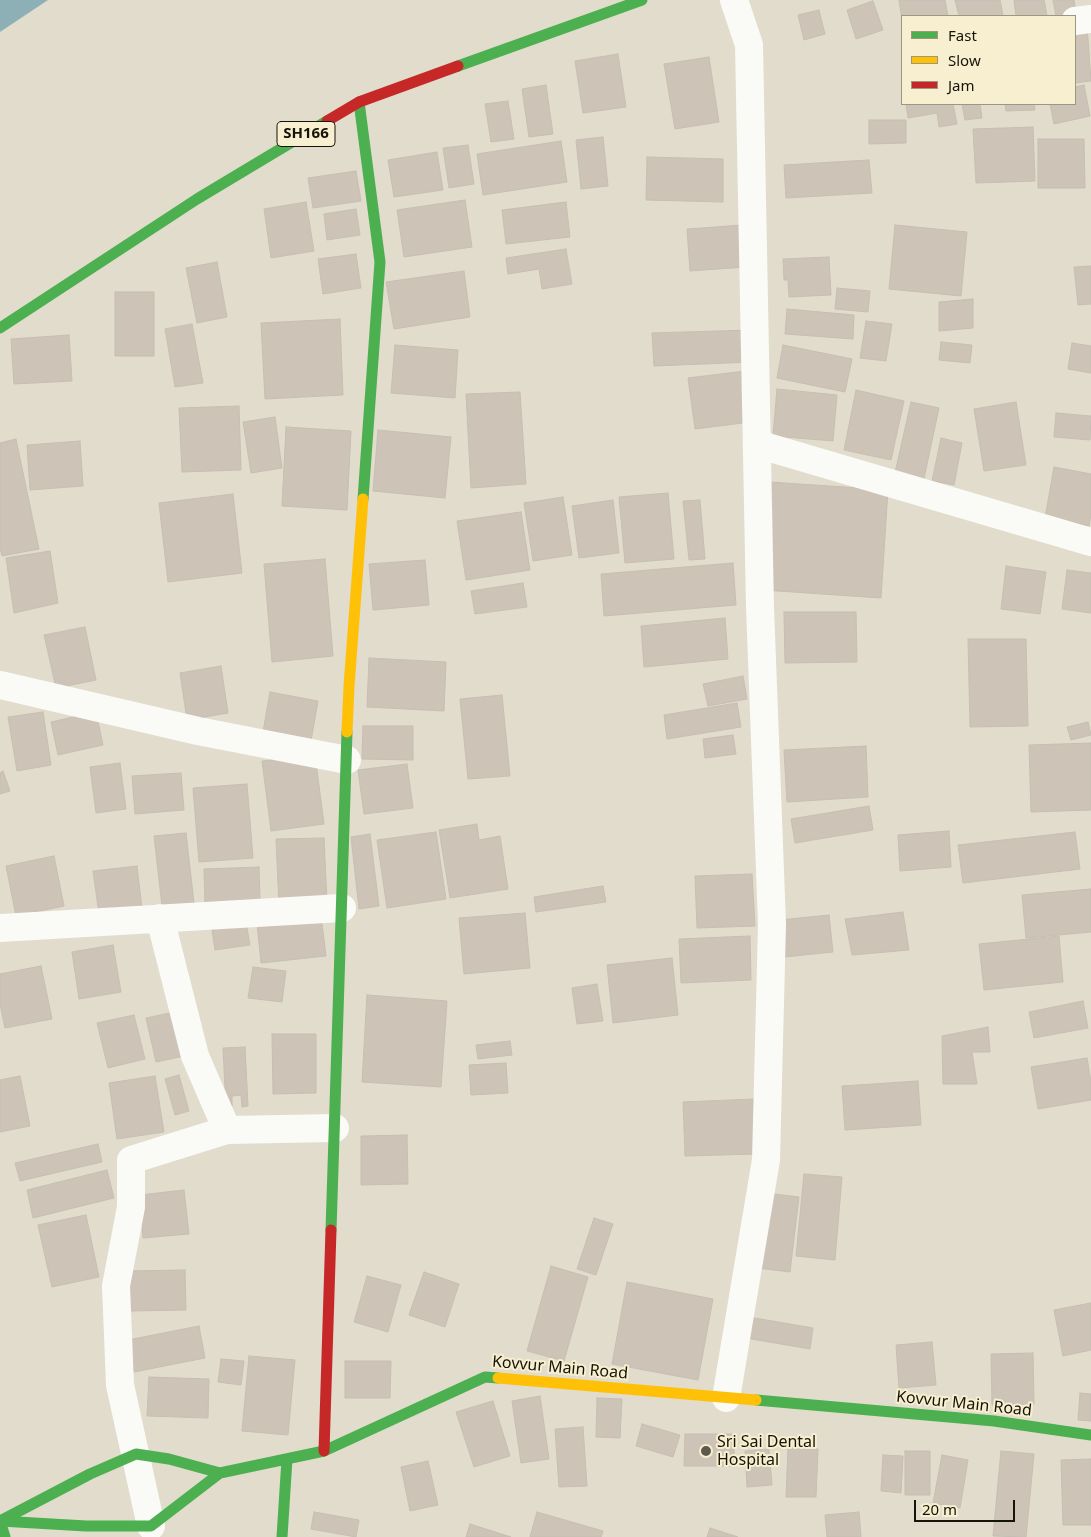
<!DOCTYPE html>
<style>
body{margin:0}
#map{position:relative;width:1091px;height:1537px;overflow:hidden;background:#e1dccb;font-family:"Noto Sans",sans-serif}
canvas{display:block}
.legend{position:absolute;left:901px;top:15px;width:175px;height:90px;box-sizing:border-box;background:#f7efcf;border:1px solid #9d977f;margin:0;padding:6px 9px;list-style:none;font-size:15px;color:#161308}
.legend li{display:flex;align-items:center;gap:10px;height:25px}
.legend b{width:25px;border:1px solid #9d977f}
.scale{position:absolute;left:914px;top:1500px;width:101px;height:22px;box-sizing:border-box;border:2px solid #161308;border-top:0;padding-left:6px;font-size:15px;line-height:18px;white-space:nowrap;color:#161308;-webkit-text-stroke:4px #f7efcf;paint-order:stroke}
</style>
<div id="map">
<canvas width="1091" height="1537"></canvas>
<ul class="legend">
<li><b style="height:6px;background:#4caf50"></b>Fast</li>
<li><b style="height:6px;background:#ffc107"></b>Slow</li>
<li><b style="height:6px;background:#c62828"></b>Jam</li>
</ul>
<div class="scale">20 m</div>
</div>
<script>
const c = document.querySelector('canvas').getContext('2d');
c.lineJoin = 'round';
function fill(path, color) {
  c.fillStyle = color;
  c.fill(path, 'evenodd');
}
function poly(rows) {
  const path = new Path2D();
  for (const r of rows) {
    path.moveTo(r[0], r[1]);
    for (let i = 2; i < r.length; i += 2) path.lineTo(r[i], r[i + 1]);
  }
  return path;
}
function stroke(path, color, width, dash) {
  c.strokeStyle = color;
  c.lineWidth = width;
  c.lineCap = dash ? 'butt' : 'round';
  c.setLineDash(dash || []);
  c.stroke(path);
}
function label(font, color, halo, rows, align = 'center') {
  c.font = font + ' "Noto Sans",sans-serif';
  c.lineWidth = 4;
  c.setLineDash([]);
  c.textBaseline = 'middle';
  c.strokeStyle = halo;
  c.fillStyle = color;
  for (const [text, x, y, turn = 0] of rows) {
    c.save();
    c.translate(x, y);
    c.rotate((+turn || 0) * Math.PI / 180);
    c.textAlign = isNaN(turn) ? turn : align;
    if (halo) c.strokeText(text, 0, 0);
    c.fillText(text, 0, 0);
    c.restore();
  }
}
const water = poly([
 [0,0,48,0,0,32]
]);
const building = poly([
 [899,0,945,0,948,16,902,16,902,20,899,0],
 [955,0,1000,0,1003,16,959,16,955,0],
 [1014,0,1044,0,1047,16,1016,16,1014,0],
 [1053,0,1074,0,1076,14,1056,16,1053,0],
 [873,1,883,30,856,39,847,10,873,1],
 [819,10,825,34,804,40,798,15,819,10],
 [1087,25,1091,81,1075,83,1075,27,1087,25],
 [618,54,626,107,583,113,575,61,618,54],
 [709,57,719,122,675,129,664,64,709,57],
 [546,85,553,134,529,137,522,89,546,85],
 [1084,85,1090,116,1054,124,1050,104,1075,104,1075,87,1084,85],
 [508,101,514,139,491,142,485,104,508,101],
 [906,104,953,104,957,124,939,127,937,113,908,118,906,104],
 [962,104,980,104,982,118,965,120,962,104],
 [1005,104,1034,104,1035,110,1006,111,1005,104],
 [869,120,906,120,906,143,869,144,869,120],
 [1033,127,1035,181,976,183,973,129,1033,127],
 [603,137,608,186,581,189,576,140,603,137],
 [1038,139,1084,139,1085,188,1038,188,1038,139],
 [561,141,567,182,483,195,477,154,561,141],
 [468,145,474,184,449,188,443,148,468,145],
 [437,152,443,190,394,197,388,160,437,152],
 [647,157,723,159,723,202,646,200,647,157],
 [869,160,872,193,786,198,784,165,869,160],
 [356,171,361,201,313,208,308,178,356,171],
 [465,200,472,247,404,257,397,210,465,200],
 [306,202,314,251,271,258,264,209,306,202],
 [566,202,570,237,506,244,502,210,566,202],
 [356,209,360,235,327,240,324,214,356,209],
 [743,225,746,267,690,271,687,229,743,225],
 [895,225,967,232,961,296,889,289,895,225],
 [566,249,572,284,542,289,539,269,508,274,506,258,566,249],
 [356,254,361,288,323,294,318,259,356,254],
 [829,257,831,295,789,297,788,280,784,280,783,259,829,257],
 [217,262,227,317,197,323,186,268,217,262],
 [1091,266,1091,304,1078,305,1074,267,1091,266],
 [464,271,470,317,394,329,386,282,464,271],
 [837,288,870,291,868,312,835,309,837,288],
 [115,292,154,292,154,356,115,356,115,292],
 [973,299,973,328,939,331,939,302,973,299],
 [787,309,854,315,853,339,785,334,787,309],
 [340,319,343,395,265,399,261,323,340,319],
 [866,321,892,324,886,361,860,358,866,321],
 [192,324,203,383,175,387,165,329,192,324],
 [750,330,752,362,654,366,652,333,750,330],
 [69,335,72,381,14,384,11,339,69,335],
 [941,342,972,345,970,363,939,360,941,342],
 [1072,343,1091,346,1091,373,1068,369,1072,343],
 [395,345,458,350,455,398,391,393,395,345],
 [783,345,852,359,845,392,777,378,783,345],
 [745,371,751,422,695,429,688,378,745,371],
 [777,389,837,395,833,441,773,436,777,389],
 [856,390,904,401,891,460,844,450,856,390],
 [520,392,526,484,471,488,466,394,520,392],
 [911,402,939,408,923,483,894,477,911,402],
 [1016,402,1026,465,984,471,974,409,1016,402],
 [239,406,241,470,182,472,179,408,239,406],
 [1056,413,1091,416,1090,440,1054,437,1056,413],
 [275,417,282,468,251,473,243,422,275,417],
 [286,427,351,431,347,510,282,506,286,427],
 [378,430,451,437,445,498,373,491,378,430],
 [941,438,962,443,954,485,932,481,941,438],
 [16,439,39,549,2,556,0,548,0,443,16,439],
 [80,441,83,486,30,490,27,445,80,441],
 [1054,467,1091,474,1091,514,1089,526,1045,518,1054,467],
 [770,482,888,490,881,598,763,590,770,482],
 [668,493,674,559,625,563,619,497,668,493],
 [233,494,242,573,168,582,159,503,233,494],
 [563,497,572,555,533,561,524,503,563,497],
 [613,500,619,553,579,558,572,506,613,500],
 [700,500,705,559,689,560,683,501,700,500],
 [521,512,530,570,466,580,457,521,521,512],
 [50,551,58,603,14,613,6,558,50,551],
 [325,559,333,656,272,662,264,564,325,559],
 [425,560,429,605,373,610,369,564,425,560],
 [733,563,736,605,604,616,601,574,733,563],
 [1006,566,1046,572,1040,614,1001,609,1006,566],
 [1067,570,1091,573,1091,613,1062,609,1067,570],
 [523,583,527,607,475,614,471,591,523,583],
 [784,612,856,612,857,662,785,663,784,612],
 [725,618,728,659,644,667,641,626,725,618],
 [85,627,96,680,56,688,44,635,85,627],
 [968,639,1026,639,1028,726,970,727,968,639],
 [369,658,446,662,444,711,367,707,369,658],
 [221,666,228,713,187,720,180,673,221,666],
 [743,676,747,699,708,706,703,684,743,676],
 [270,692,318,701,311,741,263,732,270,692],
 [502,695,510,776,468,779,460,699,502,695],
 [737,703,741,727,667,739,664,715,737,703],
 [43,712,51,765,17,771,8,717,43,712],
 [96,712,103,745,58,755,51,722,96,712],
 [1088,722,1091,735,1071,740,1067,727,1088,722],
 [363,726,413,726,413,760,362,759,363,726],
 [733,735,736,754,705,758,703,739,733,735],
 [1091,743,1091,810,1031,812,1029,745,1091,743],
 [866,746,868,797,787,802,784,750,866,746],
 [315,755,324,824,271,831,262,761,315,755],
 [120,763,126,809,96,813,90,767,120,763],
 [407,764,413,808,364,814,358,770,407,764],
 [3,771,10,791,0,794,0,773,3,771],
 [181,773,184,810,135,814,132,776,181,773],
 [247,784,253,858,199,862,193,788,247,784],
 [869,806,873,830,795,843,791,819,869,806],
 [477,824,479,840,500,836,508,889,450,898,439,830,477,824],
 [949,831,951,867,900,871,898,835,949,831],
 [436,832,446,899,387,908,377,840,436,832],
 [1075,832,1080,869,963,883,958,845,1075,832],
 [186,833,194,903,162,906,154,836,186,833],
 [370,834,379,906,359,909,351,837,370,834],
 [324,838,327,903,279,905,276,839,324,838],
 [54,856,64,906,16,916,6,866,54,856],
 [137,866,142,909,99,914,93,871,137,866],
 [259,867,260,901,205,904,204,869,259,867],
 [752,874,755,926,697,928,695,876,752,874],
 [603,886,606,902,536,912,534,897,603,886],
 [1091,889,1091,932,1026,938,1022,895,1091,889],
 [903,912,909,950,852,955,845,919,903,912],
 [525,913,530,968,464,974,459,918,525,913],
 [829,915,833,952,784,957,780,920,829,915],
 [321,916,326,956,261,963,257,923,321,916],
 [245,917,250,945,215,950,211,923,245,917],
 [750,936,751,980,681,983,679,939,750,936],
 [1059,936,1063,982,984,990,979,944,1059,936],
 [113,945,121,992,79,999,72,952,113,945],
 [672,958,678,1015,613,1023,607,965,672,958],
 [41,966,52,1019,5,1028,0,1004,0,974,41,966],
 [253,967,286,971,282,1002,248,998,253,967],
 [597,984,603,1021,577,1024,572,988,597,984],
 [367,995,447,1001,441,1087,362,1082,367,995],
 [1083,1001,1088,1028,1034,1038,1029,1012,1083,1001],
 [179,1011,189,1055,156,1062,146,1018,179,1011],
 [134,1015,145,1059,108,1068,97,1023,134,1015],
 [988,1027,990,1052,972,1052,977,1084,943,1084,942,1036,988,1027],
 [272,1034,316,1034,316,1093,273,1094,272,1034],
 [510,1041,512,1055,478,1059,476,1045,510,1041],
 [245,1047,248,1106,242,1107,241,1095,232,1096,232,1107,226,1108,223,1048,245,1047],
 [1087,1058,1091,1082,1091,1100,1038,1109,1031,1067,1087,1058],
 [506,1063,508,1093,471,1095,469,1065,506,1063],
 [179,1075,189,1111,175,1115,165,1079,179,1075],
 [20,1076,30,1126,0,1132,0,1080,20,1076],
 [155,1076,164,1132,117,1139,109,1083,155,1076],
 [918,1081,921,1125,845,1130,842,1086,918,1081],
 [754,1099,756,1154,685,1156,683,1102,754,1099],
 [407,1135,408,1184,361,1185,361,1136,407,1135],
 [98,1144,102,1162,20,1181,15,1163,98,1144],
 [107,1170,114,1198,33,1218,27,1190,107,1170],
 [804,1174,842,1177,835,1260,796,1256,804,1174],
 [184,1190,189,1234,143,1238,140,1195,184,1190],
 [766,1193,799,1197,790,1272,757,1268,766,1193],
 [86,1215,99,1277,52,1287,38,1225,86,1215],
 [594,1218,613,1224,596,1275,577,1269,594,1218],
 [551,1266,588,1277,564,1361,527,1351,551,1266],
 [185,1270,186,1310,129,1311,128,1271,185,1270],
 [424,1272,459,1284,445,1327,409,1315,424,1272],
 [367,1276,401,1285,388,1332,354,1322,367,1276],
 [627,1282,713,1299,698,1380,612,1364,627,1282],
 [1091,1303,1091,1350,1063,1356,1054,1310,1091,1303],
 [749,1317,813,1328,810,1349,746,1338,749,1317],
 [199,1326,205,1358,134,1372,128,1340,199,1326],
 [932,1342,936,1385,899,1388,896,1345,932,1342],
 [1033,1353,1034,1404,992,1405,991,1354,1033,1353],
 [249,1356,295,1360,288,1435,242,1431,249,1356],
 [221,1359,244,1361,241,1385,218,1382,221,1359],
 [345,1361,391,1361,390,1398,345,1398,345,1361],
 [149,1377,209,1379,208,1418,147,1416,149,1377],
 [1080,1393,1091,1394,1091,1421,1078,1420,1080,1393],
 [540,1396,549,1459,521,1463,512,1401,540,1396],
 [597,1398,622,1399,620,1438,596,1437,597,1398],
 [493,1401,510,1456,474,1467,456,1412,493,1401],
 [642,1424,680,1435,673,1457,636,1446,642,1424],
 [583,1427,587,1486,559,1487,555,1429,583,1427],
 [685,1434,734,1434,734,1466,684,1466,685,1434],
 [788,1448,818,1449,816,1497,786,1497,788,1448],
 [769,1449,772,1485,747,1487,745,1451,769,1449],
 [905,1451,930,1451,930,1495,905,1495,905,1451],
 [1001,1451,1034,1454,1026,1537,993,1536,1001,1451],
 [883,1455,903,1456,901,1493,881,1491,883,1455],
 [942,1455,968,1460,960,1508,933,1503,942,1455],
 [1091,1459,1091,1525,1063,1525,1061,1460,1091,1459],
 [428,1461,438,1505,410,1511,401,1467,428,1461],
 [314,1512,359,1520,356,1537,311,1529,314,1512],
 [537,1512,603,1531,601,1537,530,1537,537,1512],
 [859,1512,861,1537,827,1537,825,1515,859,1512],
 [470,1524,511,1537,466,1537,470,1524],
 [710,1528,738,1537,707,1537,710,1528]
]);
const street = poly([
 [1075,21,1091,19],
 [757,444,1091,542],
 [0,685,198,731,347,760],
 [160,918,195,1056,227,1130,335,1128],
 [0,928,342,908],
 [726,1398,766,1160,772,924,760,607,749,45,734,0],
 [151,1526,120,1385,116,1286,131,1207,131,1160,227,1130]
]);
const fast = poly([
 [458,66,642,0],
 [359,102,380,262,363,499],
 [0,328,197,199,327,121],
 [331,1230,347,732],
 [756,1400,994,1421,1091,1435],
 [0,1521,86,1526,151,1526,220,1473,324,1451,485,1377,498,1378],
 [0,1521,90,1474,136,1454,169,1459,220,1473],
 [0,1521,5,1537],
 [282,1537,287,1459]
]);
const slow = poly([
 [347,732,349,686,363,499],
 [498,1378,756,1400]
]);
const jam = poly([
 [327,121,359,102,458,66],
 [324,1451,331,1230]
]);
const markers = [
 [706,1451,6,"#5d594c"]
];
const shields = [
 [306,134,58]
];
const shieldNames = [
 ["SH166",306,134]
];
const streetNames = [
 ["Kovvur Main Road",560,1368,5],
 ["Kovvur Main Road",964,1404,6]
];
const poiNames = [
 ["Sri Sai Dental",717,1442],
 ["Hospital",717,1460]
];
fill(water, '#8cb0b6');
fill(building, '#cdc4b7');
stroke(building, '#c6beb3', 1);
stroke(street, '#fafaf7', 28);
stroke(fast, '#4caf50', 11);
stroke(slow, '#ffc107', 11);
stroke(jam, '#c62828', 11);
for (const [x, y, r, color] of markers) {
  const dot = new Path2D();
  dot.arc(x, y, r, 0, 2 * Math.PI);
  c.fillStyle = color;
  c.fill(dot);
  stroke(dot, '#f7efcf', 2);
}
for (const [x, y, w] of shields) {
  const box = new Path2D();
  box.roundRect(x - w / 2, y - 12.5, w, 25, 4);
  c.fillStyle = '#f7efcf';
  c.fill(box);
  stroke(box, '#161308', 1);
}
label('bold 15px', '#161308', null, shieldNames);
label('16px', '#161308', '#f7efcf', streetNames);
label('16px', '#161308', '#f7efcf', poiNames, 'left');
</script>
